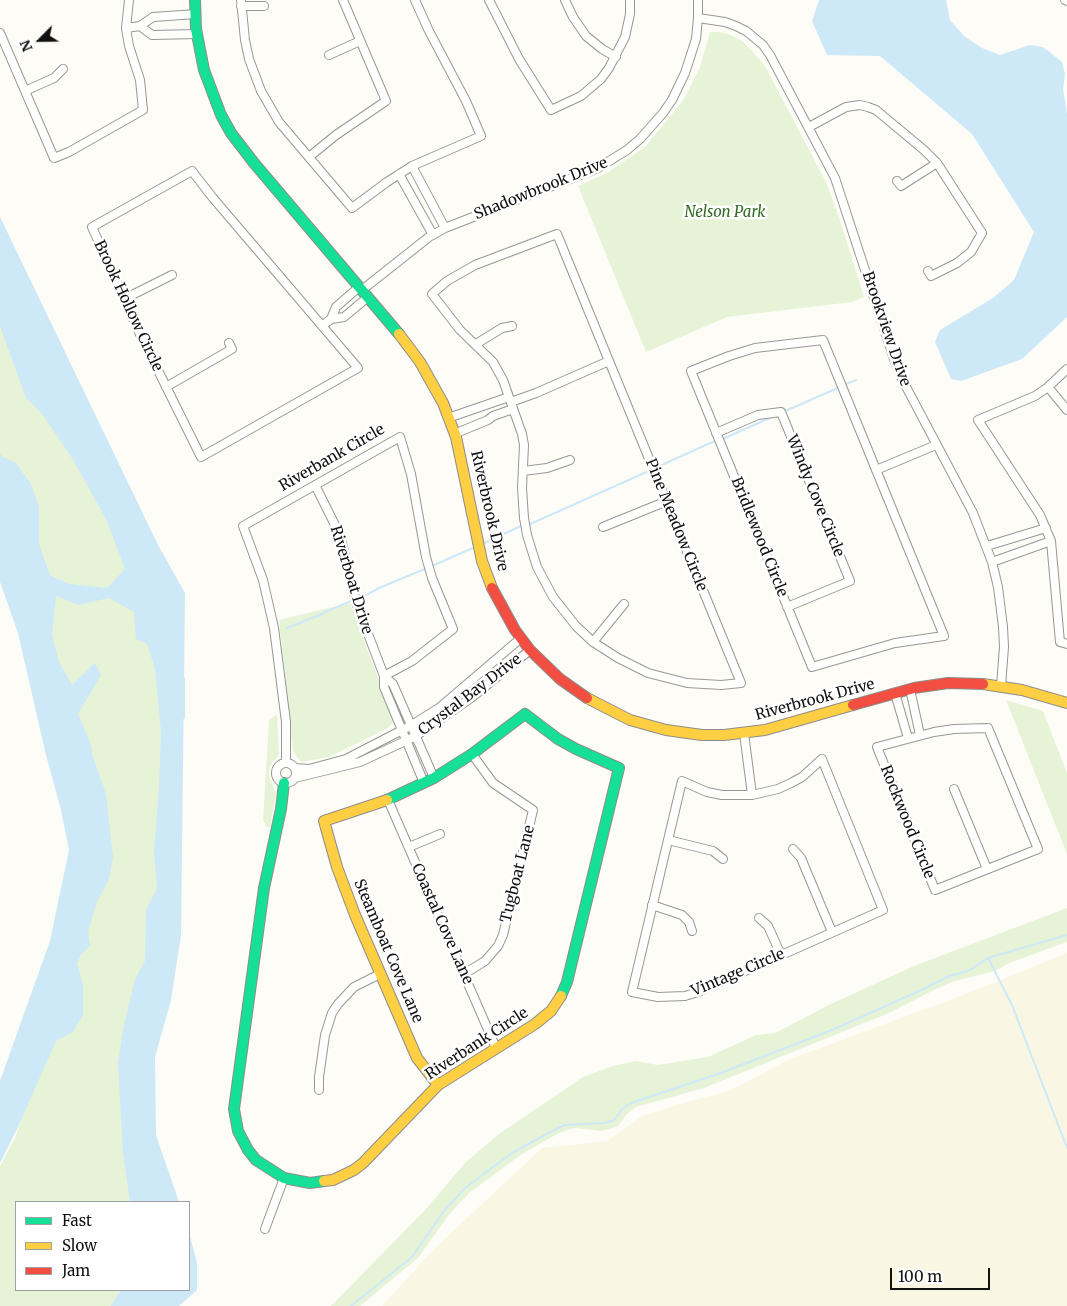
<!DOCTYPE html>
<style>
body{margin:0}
#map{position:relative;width:1067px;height:1306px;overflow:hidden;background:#fdfcf7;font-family:Merriweather,serif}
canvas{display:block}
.legend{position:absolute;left:15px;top:1201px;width:175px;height:90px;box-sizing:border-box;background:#fff;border:1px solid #a0a0a0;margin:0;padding:6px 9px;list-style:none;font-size:15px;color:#111}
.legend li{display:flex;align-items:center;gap:10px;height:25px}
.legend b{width:25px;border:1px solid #a0a0a0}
.north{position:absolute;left:15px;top:15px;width:50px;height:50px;-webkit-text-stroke:4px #fff;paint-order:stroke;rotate:247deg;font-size:14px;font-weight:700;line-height:20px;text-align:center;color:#111}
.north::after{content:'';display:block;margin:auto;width:18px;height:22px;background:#111;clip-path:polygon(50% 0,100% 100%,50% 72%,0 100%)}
.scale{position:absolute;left:890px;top:1268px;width:100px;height:22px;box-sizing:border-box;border:2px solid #111;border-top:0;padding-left:6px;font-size:15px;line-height:18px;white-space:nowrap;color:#111;-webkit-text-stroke:4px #fff;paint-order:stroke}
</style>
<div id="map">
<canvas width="1067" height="1306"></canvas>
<ul class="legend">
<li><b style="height:6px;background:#16e098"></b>Fast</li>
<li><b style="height:6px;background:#ffcf43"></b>Slow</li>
<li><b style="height:6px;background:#f24e42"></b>Jam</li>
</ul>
<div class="north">N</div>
<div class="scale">100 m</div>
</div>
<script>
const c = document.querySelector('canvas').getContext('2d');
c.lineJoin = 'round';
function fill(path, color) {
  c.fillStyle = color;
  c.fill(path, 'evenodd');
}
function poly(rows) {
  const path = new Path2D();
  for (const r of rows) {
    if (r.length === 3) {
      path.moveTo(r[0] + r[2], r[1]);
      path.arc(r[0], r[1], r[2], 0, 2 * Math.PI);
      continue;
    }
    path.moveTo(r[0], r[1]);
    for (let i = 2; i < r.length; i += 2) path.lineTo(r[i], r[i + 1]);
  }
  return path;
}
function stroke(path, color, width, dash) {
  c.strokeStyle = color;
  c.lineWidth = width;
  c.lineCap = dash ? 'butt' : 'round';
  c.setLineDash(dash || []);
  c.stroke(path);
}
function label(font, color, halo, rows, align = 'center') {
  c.font = font + ' Merriweather,serif';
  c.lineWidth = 5;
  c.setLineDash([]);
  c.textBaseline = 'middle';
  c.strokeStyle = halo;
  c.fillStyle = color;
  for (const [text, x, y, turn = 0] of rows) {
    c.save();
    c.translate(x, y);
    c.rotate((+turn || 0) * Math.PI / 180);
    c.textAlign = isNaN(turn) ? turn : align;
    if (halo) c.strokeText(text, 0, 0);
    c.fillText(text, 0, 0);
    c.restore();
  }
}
const farmland = poly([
 [1067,953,1067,1306,382,1306,435,1248,542,1148,607,1141,642,1116,683,1103,729,1091,788,1060,971,992]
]);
const green = poly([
 [710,32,720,32,731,35,742,41,752,51,765,66,826,182,839,217,864,297,852,302,727,317,646,352,578,186,607,173,646,146,684,99,700,67],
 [0,293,131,553,164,665,163,855,144,1202,16,1202,16,1290,136,1290,122,1306,0,1306,0,1166,15,1138,96,892,0,466],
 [350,603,394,721,388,728,329,757,301,762,293,751,279,620],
 [1006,700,1043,711,1067,773,1067,854],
 [277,714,279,754,270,766,269,776,276,793,270,827,267,827,263,820,269,720],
 [1067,908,1067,942,1009,963,995,971,955,981,936,989,889,1013,704,1088,636,1107,627,1114,618,1126,602,1131,574,1128,559,1133,522,1154,469,1193,448,1216,418,1258,360,1306,331,1306,425,1210,466,1162,499,1134,583,1077,613,1066,636,1061,658,1065,708,1057,756,1035,775,1033,833,1003,914,966]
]);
const water = poly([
 [819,0,946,0,950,20,964,36,982,48,1000,55,1030,45,1043,47,1062,62,1065,74,1063,89,1067,114,1067,317,1022,359,961,381,951,379,935,342,940,330,993,298,1014,280,1034,232,972,134,880,56,827,55,812,21],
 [0,217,158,545,185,593,181,935,171,1000,155,1057,156,1135,179,1202,130,1202,123,1153,118,1063,124,1025,135,979,145,961,146,909,157,889,154,852,159,788,161,731,155,668,147,644,136,639,134,612,109,598,78,605,56,596,52,635,59,662,72,685,95,663,101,675,78,714,90,742,93,757,106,794,113,857,109,879,97,902,88,931,90,945,81,955,77,963,83,985,83,1015,73,1032,56,1041,17,1129,0,1163,0,1081,50,941,69,850,61,810,46,755,18,633,0,582,0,453,2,457,15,462,31,484,39,507,39,544,50,575,69,584,107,588,125,569,107,521,72,458,40,411,26,398,0,326],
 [189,1232,197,1263,197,1290,179,1306,111,1306,121,1290,189,1290]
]);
const stream = poly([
 [844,385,856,380],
 [783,412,840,387],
 [721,438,725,438,774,416],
 [655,468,717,440],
 [528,525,651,470],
 [482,544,523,525],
 [432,566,475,547],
 [357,600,379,588,427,568],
 [287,628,317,616,318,617,319,615,353,600],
 [184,718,184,678],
 [988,958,1012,1005,1067,1148],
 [351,1306,412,1257,444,1211,465,1188,512,1153,554,1130,565,1125,604,1123,614,1120,622,1109,631,1103,718,1074,832,1030,917,992,947,977,970,970,988,958,1067,935]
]);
const street = poly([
 [241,0,245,40,249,59,261,91,279,122,352,208,387,182,412,166,481,136,466,101,429,31,415,0],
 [489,0,519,59,551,110,581,96,601,79,609,68,625,37,630,14,630,0],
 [565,0,573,17,586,36,602,49,616,57],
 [1065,0,1067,1],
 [241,6,264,6],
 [698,18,725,22,736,26,746,31,763,45,770,55,835,178,894,359,903,381,973,513,992,562,998,587,1003,627,1004,647,1001,686],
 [140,26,152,35,197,34],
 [126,28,140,26,153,17,196,14],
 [0,33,54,158,69,152,143,110,140,80,129,46,126,28,129,0],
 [329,55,360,41],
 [25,91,54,78,63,69],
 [809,127,846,107,860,105,868,107,876,110,924,150,937,163,982,233,971,252,957,263,931,276,928,271],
 [309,157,336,135,386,101,343,0],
 [412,166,445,228],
 [192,171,213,198,358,368,201,457,139,332,92,227,192,171],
 [399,174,433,235],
 [897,181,901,186,937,163],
 [557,234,609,361,741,683,721,685,687,683,648,673,618,658,593,642,576,626,553,597,537,567,527,535,524,518,522,488,524,445,522,434,503,380,493,362,460,330,432,294,447,281,475,265,557,234],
 [362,290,429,237,445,228,598,168,627,150,640,139,663,113,672,100,685,73,696,39,698,18,698,0],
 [124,299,172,275],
 [331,319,344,317,368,297],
 [322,326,331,319,336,307,359,287],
 [823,340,944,636,895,643,812,667,691,371,729,356,755,348,823,340],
 [476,344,502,328,512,326],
 [1067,369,1048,387,1035,396,978,420,1040,515,1051,541,1060,642,1067,644],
 [166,387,232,349,229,343],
 [1048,387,1067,410],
 [511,402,536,393,609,361],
 [448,418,509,397],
 [716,433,758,415,781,412,850,581,787,607],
 [454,434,488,420,493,416,513,409],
 [876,470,936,445],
 [523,471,547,468,570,460],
 [315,485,335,525,342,543,357,605,384,676,384,687,424,783],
 [603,527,667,501],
 [987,546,1046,528],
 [992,562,1051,541],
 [593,642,624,604],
 [384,676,393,684,434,778],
 [910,689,920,735],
 [895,693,908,738],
 [988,728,1038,849,935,890,877,747,934,732,954,729,988,728],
 [744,733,752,795],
 [822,759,883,910,698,992,685,996,658,997,632,992,682,781,707,792,722,795,752,795,778,789,791,783,802,777,822,759],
 [286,762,286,722,274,628,263,580,243,526,400,437,411,474,426,557,432,578,453,629,412,661,384,676],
 [286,773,10],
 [295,768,309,769,346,759,412,725,439,708,521,638],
 [295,778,360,762,416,736,471,698,530,650],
 [954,789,987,869],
 [388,800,496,1048],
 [668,840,713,851,723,859],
 [409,847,440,834],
 [793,849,801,858,832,932],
 [652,905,682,915,689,922,692,931],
 [759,918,768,926,781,955],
 [464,974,485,961,498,946,503,935,533,810,493,783,472,754],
 [319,1090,319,1077,325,1035,332,1013,338,1004,354,987,380,974],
 [265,1229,284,1178]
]);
const fast = poly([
 [195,0,196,29,204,70,221,115,231,133,254,163,399,334],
 [284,783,281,809,264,888,234,1109,238,1131,248,1150,256,1160,284,1178,310,1183,324,1181],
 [387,800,434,778,472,754,525,714,558,739,576,749,619,768,567,982,561,996]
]);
const slow = poly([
 [399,334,420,362,443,403,456,437,482,561,492,588],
 [983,684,1022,690,1067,703],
 [587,698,630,720,666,730,702,735,724,735,765,730,853,705],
 [387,800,324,821,337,867,355,915,417,1058,438,1085],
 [324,1181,333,1180,354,1170,363,1163,438,1085,535,1024,551,1011,561,996]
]);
const jam = poly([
 [492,588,515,630,530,650,560,679,587,698],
 [853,705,914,688,948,683,983,684]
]);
const streetNames = [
 ["Shadowbrook Drive",541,189,-22],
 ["Brook Hollow Circle",128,306,65],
 ["Brookview Drive",886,329,71],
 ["Riverbank Circle",332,458,-30],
 ["Windy Cove Circle",815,496,68],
 ["Riverbrook Drive",489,511,77],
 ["Pine Meadow Circle",676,525,68],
 ["Bridlewood Circle",759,537,68],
 ["Riverboat Drive",351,580,73],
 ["Crystal Bay Drive",470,695,-37],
 ["Riverbrook Drive",815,700,-15],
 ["Rockwood Circle",907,822,68],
 ["Tugboat Lane",518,874,-76],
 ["Coastal Cove Lane",442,924,66],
 ["Steamboat Cove Lane",388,951,67],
 ["Vintage Circle",738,973,-23],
 ["Riverbank Circle",477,1044,-33]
];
const parkNames = [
 ["Nelson Park",725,213]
];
fill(farmland, '#f9f7e4');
fill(green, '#e7f3d7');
fill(water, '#cde8f7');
stroke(stream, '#cde8f7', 2);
stroke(street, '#979795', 10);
stroke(fast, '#8e8d8b', 12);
stroke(slow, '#8e8d8b', 12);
stroke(jam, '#8e8d8b', 12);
stroke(street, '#fffffe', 8);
stroke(fast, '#16e098', 10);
stroke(slow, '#ffcf43', 10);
stroke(jam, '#f24e42', 10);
label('15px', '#111', '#fff', streetNames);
label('italic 15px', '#2f6b1f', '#fff', parkNames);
</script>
